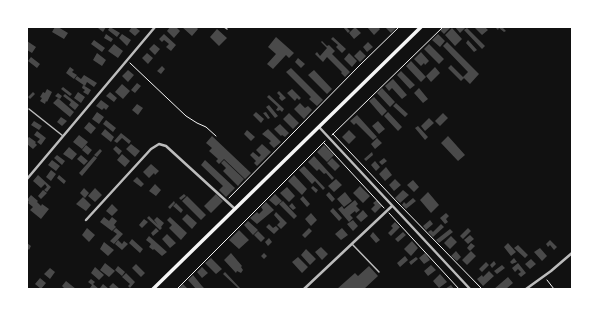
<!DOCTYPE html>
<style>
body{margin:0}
#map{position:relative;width:599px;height:316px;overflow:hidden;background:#111;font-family:Mulish,sans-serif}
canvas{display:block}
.frame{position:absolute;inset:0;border:28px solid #fff;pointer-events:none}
</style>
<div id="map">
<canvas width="599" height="316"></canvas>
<div class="frame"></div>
</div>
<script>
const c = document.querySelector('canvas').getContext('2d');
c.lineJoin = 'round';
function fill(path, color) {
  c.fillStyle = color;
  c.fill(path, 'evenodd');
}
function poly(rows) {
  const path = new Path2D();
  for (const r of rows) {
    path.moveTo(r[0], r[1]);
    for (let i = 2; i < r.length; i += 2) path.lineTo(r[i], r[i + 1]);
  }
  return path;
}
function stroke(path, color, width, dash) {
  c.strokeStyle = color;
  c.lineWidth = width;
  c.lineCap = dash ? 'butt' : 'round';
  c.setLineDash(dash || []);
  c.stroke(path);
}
const building = poly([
 [55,27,58,27,68,33,64,39,52,32],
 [98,27,106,27,103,32,98,28],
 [110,27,120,33,117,37,108,30],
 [132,27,135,27,140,31,135,36,129,31],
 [170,27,176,27,180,31,174,38,167,31],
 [182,27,196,27,198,29,192,36],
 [343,27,349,27,347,28,350,31,348,33],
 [355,27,361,33,354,39,349,33],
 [367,27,378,27,380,29,374,35],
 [385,27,395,27,396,28,391,33],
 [444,27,451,27,444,34,440,30],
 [455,27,466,27,460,33],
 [474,27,485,27,488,30,482,35],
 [495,27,502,27,506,31,504,32,499,28,498,30],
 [452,28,462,39,455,46,445,35],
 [467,28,485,46,482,49,464,30],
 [217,29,227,38,219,46,210,37],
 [106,34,113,39,111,42,104,38],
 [122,34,131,40,127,46,119,38],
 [164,34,176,45,171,51,166,47,169,44,164,40,162,42,159,39],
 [438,34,445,41,440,47,432,40],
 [276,37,294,53,289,58,286,55,273,69,267,64,276,54,268,47],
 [333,37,346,49,342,53,336,47,338,45,331,39],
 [94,40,105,48,102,52,91,44],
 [468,40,477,50,474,52,466,43],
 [27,41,36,47,32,53,27,50],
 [322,41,327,46,329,45,335,51,332,54,350,72,345,77,341,73,342,72,327,57,323,62,315,54,317,52,320,56,327,48,321,42],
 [368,42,373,47,367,52,363,47],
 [447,42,479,74,470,84,463,77,468,72,443,46],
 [114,44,123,51,118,58,108,51],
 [154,44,160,49,155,55,149,49],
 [429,44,444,59,439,64,424,49],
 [360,50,366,56,360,62,354,56],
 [421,52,429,61,425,65,424,63,421,66,414,59],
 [97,53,106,60,102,66,93,60],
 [147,53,153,58,148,64,142,58],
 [349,53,357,61,352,67,344,59],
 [31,57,40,64,37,68,28,61],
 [298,58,305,64,301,68,295,62],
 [411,61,426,77,421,82,406,66],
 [451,65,464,78,461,81,448,68],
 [162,66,165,69,161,74,157,71],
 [70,67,74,70,72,72,77,75,74,79,66,73],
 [435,67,440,73,431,82,426,76],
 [291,68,323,100,317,106,309,99,311,97,286,72],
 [128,70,134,75,128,82,122,76],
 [314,70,332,89,327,94,308,75],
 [401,71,415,85,410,89,397,75],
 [84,75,97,83,94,87,87,82,85,86,75,79,77,76,81,79],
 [393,79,407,95,402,99,392,88,389,91,385,86],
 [137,83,141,86,135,93,131,90],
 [122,84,130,91,123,99,115,92],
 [83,85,91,90,88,95,83,92,85,90,82,88],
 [63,87,72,94,70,96,61,89],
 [382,88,395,102,390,107,377,93],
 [419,88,428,99,423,103,414,93],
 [47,89,52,92,47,102,46,101,45,104,40,101,42,98,40,97,43,92,45,93],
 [292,89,301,98,299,100,297,98,295,101,287,93],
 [279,91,286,98,282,101,279,98,280,96,277,93],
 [33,92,35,94,30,99,28,97],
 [78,92,85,97,81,103,74,98],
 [110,92,117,98,114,102,106,96],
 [58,93,62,96,60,99,55,96],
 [65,94,79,105,75,110,69,105,71,102,63,96],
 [269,95,284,109,282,112,280,110,278,111,276,110,278,107,267,97],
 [374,97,387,111,382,116,369,101],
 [58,98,74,112,70,117,53,103],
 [101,100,109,106,106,110,104,108,102,110,96,106],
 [300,103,305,108,308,106,312,110,304,119,294,109],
 [396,103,408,114,405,117,393,106],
 [137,104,143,108,138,115,132,110],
 [269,105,278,116,275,118,266,107],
 [97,112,104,117,99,124,92,119],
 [256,112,264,119,261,123,253,115],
 [266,112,270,118,268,119,263,113],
 [388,112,402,127,398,131,384,116],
 [289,113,299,123,293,129,283,119],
 [443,113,448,118,440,126,435,121],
 [357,115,377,137,373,140,356,123,354,125,350,121],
 [61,117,67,121,62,126,57,122],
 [429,118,434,123,425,131,421,126],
 [106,120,116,128,113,132,103,124],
 [34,121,42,126,39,130,31,125],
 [378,121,385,129,379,134,372,126],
 [89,122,96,128,91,134,84,128],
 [280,124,289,133,285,137,282,135,281,136,274,129],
 [418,126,428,137,425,140,415,128],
 [105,129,114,137,111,142,101,134],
 [268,129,281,142,274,148,269,143,271,141,262,134],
 [247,130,255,137,251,141,244,134],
 [349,130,356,137,349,144,342,137],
 [37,131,46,138,41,145,37,142,40,139,34,135],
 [121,133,131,141,129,144,122,138,117,143,114,141],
 [79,135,88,142,82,149,73,142],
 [212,136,251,173,245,179,224,159,219,164,216,161,218,159,209,151,212,148,206,143],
 [448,136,465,155,458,161,441,143],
 [29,137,36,142,35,143,37,145,33,149,27,144,27,139],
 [377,138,382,143,375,149,371,144],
 [131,144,140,151,135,157,126,149],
 [262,144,271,152,257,166,254,163,256,161,250,155,253,152,259,157,261,155,256,150],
 [86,145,92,150,88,155,82,150],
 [324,145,334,155,327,162,317,152],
 [116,146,122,151,119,155,113,149],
 [69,147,77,154,72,160,63,154],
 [100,149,102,151,97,157,94,155],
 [372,152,373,155,366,161,364,159],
 [122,154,130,161,125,167,117,160],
 [57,155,65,161,62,165,54,158],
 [81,155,88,161,84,165,77,159],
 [94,156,97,158,82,176,79,173],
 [314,156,334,178,332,180,326,173,324,174,319,169,317,171,308,162],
 [332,158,340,166,335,171,327,163],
 [384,158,387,161,382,165,379,162],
 [52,160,60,166,56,171,48,165],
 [205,160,235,188,226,197,219,190,223,186,201,165],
 [224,160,244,179,238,186,223,171,226,168,221,163],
 [375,161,380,167,376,171,371,165],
 [151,164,159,171,155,175,154,173,149,178,143,172],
 [304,166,325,188,323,190,315,181,312,184,299,170],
 [386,167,392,175,385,181,379,174],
 [51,170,56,174,51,181,46,177],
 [38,175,51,187,47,192,44,190,47,187,45,184,41,188,33,181],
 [59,175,66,181,64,184,57,178],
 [294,175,307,189,302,195,288,181],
 [137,177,144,184,141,187,133,181],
 [336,179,342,185,334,192,328,186],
 [395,179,401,185,394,191,389,185],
 [413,180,419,187,414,192,407,185],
 [155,184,161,190,156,196,149,191],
 [313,186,318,190,316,193,311,188],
 [360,186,370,196,363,203,353,193],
 [287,187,295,196,289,202,280,193],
 [84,188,89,193,85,198,80,193],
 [95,188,102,195,95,202,88,196],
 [43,190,47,193,41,199,38,196],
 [403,190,409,195,400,203,395,198],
 [329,192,335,199,332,202,326,195],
 [345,192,352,201,344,207,337,199],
 [428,192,439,205,431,213,420,200],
 [184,194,186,196,181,200,179,198],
 [216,194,223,201,211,213,204,206],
 [275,194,282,201,276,206,269,200],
 [31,195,38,201,37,202,41,206,42,204,49,209,41,219,30,210,33,207,28,203,29,202,27,200],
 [187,196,206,215,201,220,182,201],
 [303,196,310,204,307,207,300,199],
 [83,197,91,205,86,211,76,204],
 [413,198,416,201,406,209,402,205,404,202,406,204],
 [355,200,358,204,356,206,360,210,356,213,355,211,350,215,353,218,349,222,338,209,342,206,344,209],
 [377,200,382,206,375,213,371,209,375,205,373,203],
 [174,201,175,203,170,209,168,207],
 [283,201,297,216,294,219,279,204],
 [266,202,274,210,257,224,250,218,257,212,259,214,263,210,261,207],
 [176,203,183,210,181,213,173,206],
 [292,203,296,208,293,210,289,206],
 [112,204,118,210,112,216,106,211],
 [333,208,342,218,339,221,330,211],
 [363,210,368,216,361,222,356,217],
 [276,212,287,223,281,229,277,225,280,222,274,215],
 [311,213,317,220,311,226,305,219],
 [446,213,449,216,446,219,448,222,445,224,440,218],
 [187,214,197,223,192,229,182,219],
 [149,216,158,225,154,220,157,217,164,223,161,227,162,228,160,230,147,218],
 [104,217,109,221,112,217,117,221,114,225,116,227,112,231,100,222],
 [170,217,187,233,181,240,169,228,172,225,167,220],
 [144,219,148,222,142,228,139,225],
 [353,220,358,226,353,231,347,224],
 [430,220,433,224,426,230,423,226],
 [248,221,258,230,253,235,244,225],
 [395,222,400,227,391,236,388,233,393,228,391,226],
 [269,224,273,228,276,226,279,229,274,234,266,227],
 [441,224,444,227,433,237,428,232,431,230,433,232],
 [87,228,95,235,89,242,82,235],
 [116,228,123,234,114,244,110,241,117,234,113,231],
 [156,228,159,231,153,236,151,233],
 [309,228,312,231,305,238,302,235],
 [342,228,348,235,341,240,335,234],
 [468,228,471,231,463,239,460,236],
 [450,229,453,232,439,243,436,240],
 [239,230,249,240,239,249,229,240],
 [258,231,265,238,261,242,254,235],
 [373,232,380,240,376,243,370,236],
 [403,232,406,235,398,242,395,239],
 [167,234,176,243,170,248,162,239],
 [470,235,474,239,468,244,464,240],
 [149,236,167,252,162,256,154,249,153,250,149,247,151,244,146,240],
 [451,236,457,242,450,249,444,243],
 [269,238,272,242,268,246,265,242],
 [132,239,143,249,140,253,129,243],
 [118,240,122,244,124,241,128,244,122,250,115,244],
 [550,240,557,247,554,250,550,245,548,247,546,244],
 [412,241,418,248,411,256,404,249],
 [104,242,114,250,108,256,100,249],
 [27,243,31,246,29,250,27,248],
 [471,243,475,246,470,251,467,248],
 [508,243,516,252,511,256,504,247],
 [518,245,528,255,525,258,514,248],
 [321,247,328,254,322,260,315,252],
 [540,248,547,256,542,261,534,252],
 [306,249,316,259,310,265,301,255],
 [456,251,461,257,457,261,451,256],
 [471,251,476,256,467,265,462,260],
 [231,253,242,266,241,267,243,270,241,273,237,271,236,273,224,260],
 [264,253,267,256,264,259,261,256],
 [425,253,430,260,424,264,419,258],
 [405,256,408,260,400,267,397,263],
 [298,257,308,267,302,273,292,262],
 [416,257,418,259,411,265,409,262],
 [211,258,222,269,216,274,205,263],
 [514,258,517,262,512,264,510,262],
 [531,259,536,264,530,269,525,264],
 [494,261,496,264,492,268,490,265],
 [486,262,489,265,482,272,479,269],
 [105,263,115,271,109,277,100,270],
 [518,263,526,273,521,277,518,274,521,272,518,269,515,272,512,268],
 [136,264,145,273,141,277,132,268],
 [431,265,436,270,428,276,424,271],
 [502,265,505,268,497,274,494,271],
 [118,266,125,272,122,276,115,270],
 [369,266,378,276,364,289,337,289,355,273,358,276],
 [95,267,104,275,99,280,91,273],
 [202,267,208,273,202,278,197,272],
 [50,268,55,272,50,279,44,274],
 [489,271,494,276,483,286,477,279,482,275,483,277],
 [225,272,240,288,239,289,223,274],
 [126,273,135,282,130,288,128,286,130,284,122,277],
 [440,274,447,282,439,288,433,281],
 [193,275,202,286,205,289,196,289,188,280],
 [508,277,513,283,506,289,494,289],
 [40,278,46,283,41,289,35,284],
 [91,279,95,282,93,284,99,289,90,288,92,285,88,282],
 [66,281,76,289,65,289,62,286],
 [113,283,120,289,112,289,109,287],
 [103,284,109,289,101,289,100,288],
 [183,284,188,289,178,289],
 [451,285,454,289,445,289]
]);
const path = poly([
 [130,63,186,116,197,123,206,127,216,136],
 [333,134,397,202,482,289],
 [332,135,443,27],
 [324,143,384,208],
 [229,198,360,65,399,27],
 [389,213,459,289],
 [547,280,554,289],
 [177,289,325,141]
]);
const service = poly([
 [224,27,227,29],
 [29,109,63,136],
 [352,244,379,272]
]);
const minor = poly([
 [319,127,470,289],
 [27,179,155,27],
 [86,220,151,149,159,144,166,146,235,209],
 [304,289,392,206],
 [526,289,551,271,572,253]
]);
const secondary = poly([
 [153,289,421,27]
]);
fill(building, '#4a4a4a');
stroke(path, '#f5f5f5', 1);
stroke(service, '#bcbcbc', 1.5);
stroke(minor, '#bcbcbc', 2.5);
stroke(secondary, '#f5f5f5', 3.5);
</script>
